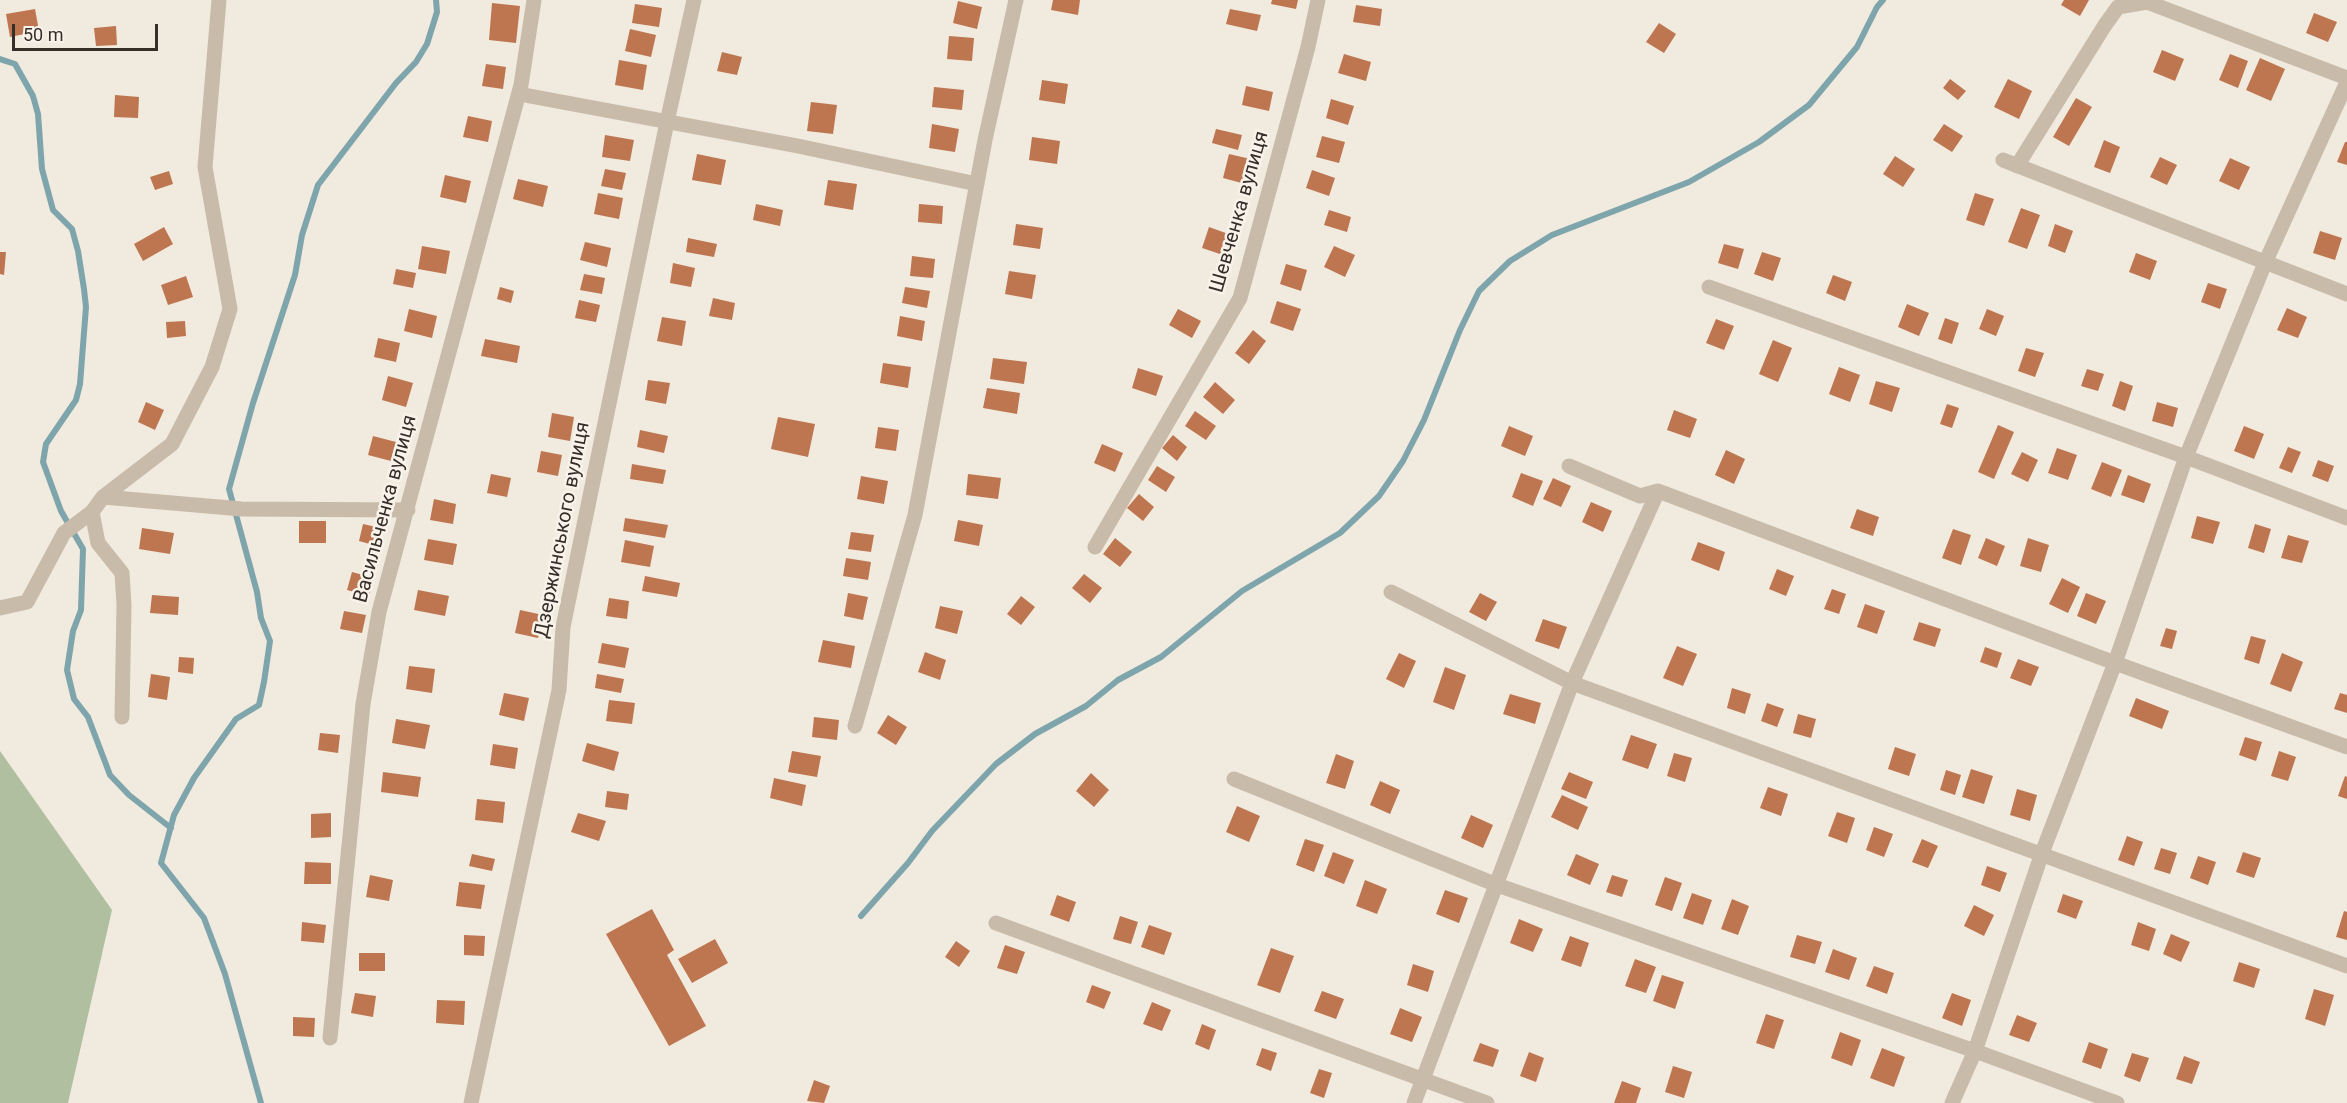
<!DOCTYPE html>
<meta charset="utf-8">
<style>
body{margin:0}
#map{position:relative;width:2347px;height:1103px;overflow:hidden;background:#f1eade;font-family:Roboto,sans-serif}
canvas{display:block}
.scale{position:absolute;left:12px;top:24px;width:146px;height:27px;box-sizing:border-box;border:3px solid #362f29;border-top:0;padding-left:8px;font-size:18px;line-height:21px;white-space:nowrap;color:#362f29;-webkit-text-stroke:4px #f8f3ea;paint-order:stroke}
</style>
<div id="map">
<canvas width="2347" height="1103"></canvas>
<div class="scale">50 m</div>
</div>
<script>
const c = document.querySelector('canvas').getContext('2d');
c.lineJoin = 'round';
function fill(path, color) {
  c.fillStyle = color;
  c.fill(path, 'evenodd');
}
function poly(rows) {
  const path = new Path2D();
  for (const r of rows) {
    path.moveTo(r[0], r[1]);
    for (let i = 2; i < r.length; i += 2) path.lineTo(r[i], r[i + 1]);
  }
  return path;
}
function stroke(path, color, width, dash) {
  c.strokeStyle = color;
  c.lineWidth = width;
  c.lineCap = dash ? 'butt' : 'round';
  c.setLineDash(dash || []);
  c.stroke(path);
}
function label(font, color, halo, rows, align = 'center') {
  c.font = font + ' Roboto,sans-serif';
  c.lineWidth = 5;
  c.setLineDash([]);
  c.textBaseline = 'middle';
  c.strokeStyle = halo;
  c.fillStyle = color;
  for (const [text, x, y, turn = 0] of rows) {
    c.save();
    c.translate(x, y);
    c.rotate((+turn || 0) * Math.PI / 180);
    c.textAlign = isNaN(turn) ? turn : align;
    if (halo) c.strokeText(text, 0, 0);
    c.fillText(text, 0, 0);
    c.restore();
  }
}
const green = poly([
 [0,751,112,910,68,1103,0,1103]
]);
const stream = poly([
 [0,59,15,64,33,96,38,114,42,169,53,210,72,229,78,251,84,289,86,307,80,384,76,400,46,444,43,462,61,511,83,549,81,610,73,631,67,670,74,699,88,717,110,775,129,795,171,828],
 [861,916,908,863,932,831,996,764,1035,734,1086,706,1118,680,1161,657,1242,591,1340,533,1379,496,1403,461,1424,420,1460,330,1479,291,1510,261,1552,235,1689,182,1759,142,1809,105,1857,47,1877,7,1883,0],
 [261,1103,225,974,204,918,161,863,174,815,194,778,236,719,259,705,264,682,270,641,261,618,257,592,229,489,253,403,295,275,302,235,318,185,396,83,416,62,427,44,437,12,436,0]
]);
const building = poly([
 [1053,0,1080,0,1078,15,1051,10],
 [1272,0,1298,0,1296,9,1271,4],
 [2064,0,2089,0,2080,16,2061,5],
 [958,1,982,7,977,29,953,23],
 [492,3,520,6,516,43,489,40],
 [635,4,662,8,659,27,632,23],
 [1356,5,1382,9,1380,26,1353,22],
 [35,9,39,31,10,37,6,14],
 [1230,9,1261,15,1257,31,1226,24],
 [2314,13,2337,22,2328,42,2306,33],
 [1659,23,1676,34,1664,53,1646,42],
 [116,26,117,45,96,46,94,28],
 [630,29,656,35,651,57,625,51],
 [949,36,974,38,972,61,947,59],
 [2162,50,2184,59,2175,81,2153,72],
 [722,52,742,57,737,75,717,71],
 [1344,54,1371,62,1366,81,1338,73],
 [2230,54,2248,61,2238,88,2219,80],
 [2260,58,2285,69,2271,101,2246,90],
 [619,60,647,65,643,90,615,85],
 [486,64,506,67,503,89,482,86],
 [1950,79,1966,91,1958,100,1943,88],
 [2008,79,2032,91,2019,119,1994,107],
 [1042,80,1068,84,1065,104,1039,100],
 [1246,86,1273,92,1269,111,1242,105],
 [934,87,964,90,962,110,932,107],
 [115,95,139,97,138,118,114,117],
 [2076,98,2092,107,2069,146,2053,137],
 [1331,99,1354,106,1348,125,1326,118],
 [811,102,837,105,833,134,807,131],
 [468,116,492,121,488,142,463,137],
 [932,124,959,129,955,152,929,148],
 [1944,124,1963,136,1952,152,1933,140],
 [1216,129,1242,135,1238,150,1212,143],
 [605,135,634,140,630,161,602,157],
 [1322,136,1345,142,1339,163,1316,157],
 [1032,137,1060,141,1057,164,1029,160],
 [2104,140,2120,147,2110,173,2094,167],
 [2345,142,2347,142,2347,165,2337,162],
 [697,154,726,160,721,185,692,180],
 [1229,154,1255,160,1249,185,1223,178],
 [1895,156,1915,169,1903,187,1883,174],
 [2160,157,2177,165,2167,185,2150,177],
 [2230,158,2250,167,2239,190,2219,181],
 [605,169,626,173,622,190,601,186],
 [1312,170,1335,178,1329,196,1306,188],
 [169,171,173,184,155,190,150,177],
 [445,175,471,181,466,203,440,197],
 [518,179,548,186,543,207,513,199],
 [828,180,857,184,853,210,824,205],
 [598,193,623,198,619,219,594,214],
 [1975,193,1994,199,1984,226,1966,220],
 [756,204,783,210,780,226,753,220],
 [919,204,943,206,942,224,918,222],
 [2021,208,2040,215,2027,249,2008,242],
 [1329,210,1351,217,1347,232,1324,225],
 [1016,224,1043,228,1040,249,1013,245],
 [2055,224,2073,231,2065,253,2048,246],
 [164,227,173,244,143,261,134,244],
 [1209,227,1234,236,1226,256,1202,248],
 [2320,231,2342,238,2335,260,2313,253],
 [688,238,717,244,714,257,686,252],
 [585,242,611,248,607,267,580,260],
 [1724,244,1744,249,1738,269,1718,263],
 [422,246,450,251,446,274,418,269],
 [1334,246,1355,255,1345,277,1324,267],
 [0,252,6,252,4,275,0,274],
 [1762,252,1781,258,1773,281,1754,274],
 [2136,253,2157,261,2150,280,2129,272],
 [912,256,935,259,933,278,910,276],
 [673,263,695,268,691,287,670,283],
 [1286,264,1307,270,1301,291,1280,284],
 [396,269,416,273,413,288,393,284],
 [1009,271,1036,275,1032,299,1005,294],
 [584,274,605,278,602,294,580,290],
 [1833,275,1852,282,1845,301,1826,293],
 [186,276,193,297,168,305,161,285],
 [2208,283,2227,289,2220,309,2201,302],
 [500,287,514,291,511,303,497,299],
 [905,287,930,291,927,308,902,303],
 [713,298,735,303,732,320,709,316],
 [579,300,600,305,596,322,575,318],
 [1277,301,1301,309,1293,331,1270,323],
 [1907,304,1929,313,1919,336,1898,327],
 [2287,308,2307,317,2298,338,2277,330],
 [409,309,437,316,432,338,404,331],
 [1178,309,1201,321,1192,338,1169,325],
 [1987,309,2004,316,1996,336,1979,329],
 [900,316,925,321,922,341,897,336],
 [662,317,686,321,682,346,657,341],
 [1945,318,1959,323,1952,344,1938,339],
 [1716,319,1734,326,1724,350,1706,343],
 [185,321,186,336,167,338,166,322],
 [1253,330,1266,341,1249,364,1235,353],
 [378,338,400,343,396,362,374,357],
 [485,339,520,346,517,363,481,356],
 [1773,340,1792,348,1778,382,1759,374],
 [2026,348,2044,353,2035,377,2018,371],
 [993,358,1027,362,1024,384,990,379],
 [883,363,911,367,908,388,880,383],
 [1839,367,1860,375,1850,402,1829,394],
 [1138,368,1163,376,1156,396,1132,388],
 [2087,369,2104,374,2098,391,2081,386],
 [388,376,413,383,406,407,382,400],
 [648,380,670,383,666,404,645,400],
 [1876,381,1900,388,1892,412,1869,404],
 [2120,381,2133,386,2125,411,2112,406],
 [1215,382,1235,400,1223,414,1203,397],
 [987,388,1020,393,1017,414,983,408],
 [146,402,164,410,155,430,138,422],
 [2157,402,2178,408,2173,427,2152,421],
 [1947,404,1959,408,1952,428,1940,424],
 [1674,410,1697,419,1690,438,1667,430],
 [1195,411,1216,426,1206,440,1185,426],
 [552,413,574,417,570,441,548,437],
 [778,417,815,424,808,457,771,449],
 [1998,425,2014,432,1994,479,1978,472],
 [1509,426,1533,436,1525,456,1501,446],
 [2244,426,2264,434,2254,459,2234,451],
 [878,427,899,430,896,451,875,448],
 [640,430,668,436,664,453,637,447],
 [1173,435,1187,447,1177,461,1162,448],
 [373,436,396,442,391,461,368,455],
 [1102,444,1123,453,1115,472,1094,463],
 [2288,447,2301,452,2292,473,2279,468],
 [2057,448,2077,455,2068,480,2048,473],
 [1726,450,1745,459,1734,484,1715,475],
 [541,451,562,455,558,476,537,472],
 [2022,452,2038,460,2028,482,2011,474],
 [2318,460,2334,466,2328,482,2312,476],
 [2102,462,2122,470,2111,497,2091,489],
 [632,464,666,470,663,484,630,479],
 [1157,466,1175,477,1166,492,1148,480],
 [1521,473,1543,481,1533,506,1512,497],
 [491,474,511,478,507,497,487,493],
 [968,474,1001,478,998,499,966,495],
 [2128,475,2151,484,2144,503,2121,495],
 [861,476,888,481,884,504,857,499],
 [1553,478,1571,486,1561,507,1543,499],
 [1139,494,1154,507,1143,521,1127,508],
 [434,499,456,504,453,524,430,520],
 [1591,502,1612,511,1603,532,1582,522],
 [1857,509,1879,517,1873,536,1850,528],
 [2197,516,2220,522,2213,544,2191,538],
 [625,518,668,525,665,538,623,531],
 [958,520,983,525,979,546,954,541],
 [299,521,326,521,326,543,299,543],
 [363,524,381,528,377,546,359,541],
 [2255,524,2271,529,2264,553,2248,548],
 [142,528,174,533,170,554,139,549],
 [1953,529,1971,535,1961,565,1942,558],
 [851,532,874,535,871,552,848,549],
 [2288,535,2309,541,2302,563,2281,558],
 [1115,538,1132,552,1120,567,1103,554],
 [1986,538,2005,546,1997,566,1978,558],
 [2028,538,2049,545,2041,572,2020,566],
 [428,539,457,544,453,565,424,560],
 [625,540,654,546,650,567,621,562],
 [1698,542,1725,552,1719,571,1691,560],
 [846,558,871,562,868,580,843,576],
 [1777,569,1794,576,1786,596,1769,589],
 [352,572,374,578,369,596,347,590],
 [1084,574,1102,588,1090,603,1072,588],
 [645,576,680,583,677,597,642,591],
 [2062,578,2080,587,2068,613,2049,604],
 [1832,589,1846,594,1839,614,1824,609],
 [418,590,449,596,445,616,414,610],
 [848,593,868,597,863,620,844,616],
 [1480,593,1497,602,1486,621,1469,612],
 [2086,593,2106,601,2096,624,2077,616],
 [152,595,179,597,178,615,150,613],
 [1021,596,1035,607,1021,625,1007,614],
 [609,598,629,601,627,619,606,616],
 [1865,604,1885,611,1877,634,1857,627],
 [940,606,963,611,957,634,935,628],
 [520,610,543,615,538,638,515,633],
 [344,611,366,615,362,633,340,629],
 [1543,619,1567,627,1559,649,1535,641],
 [1919,622,1941,629,1935,647,1913,640],
 [2166,628,2177,631,2172,649,2160,646],
 [2251,636,2266,640,2259,664,2244,659],
 [823,640,855,646,851,668,818,662],
 [602,643,629,648,625,668,598,663],
 [1677,646,1697,654,1683,686,1663,678],
 [1985,647,2002,653,1997,668,1980,662],
 [925,652,946,660,940,680,918,672],
 [1399,653,1416,661,1404,688,1386,679],
 [2282,653,2303,662,2291,692,2270,684],
 [179,657,194,658,193,674,178,672],
 [2018,659,2039,667,2031,686,2010,678],
 [409,666,435,669,432,693,406,689],
 [1445,667,1466,675,1454,710,1433,702],
 [151,674,170,677,167,700,148,697],
 [597,674,624,679,621,693,595,688],
 [1732,688,1751,694,1745,714,1727,708],
 [504,693,529,698,524,721,499,715],
 [2340,693,2347,695,2347,713,2334,709],
 [1510,694,1541,703,1535,724,1503,714],
 [2136,698,2169,711,2162,729,2129,716],
 [609,700,635,703,632,724,606,721],
 [1767,703,1784,709,1777,727,1761,721],
 [1798,714,1816,719,1811,738,1793,733],
 [888,715,907,727,896,745,877,733],
 [814,717,839,720,837,740,812,737],
 [396,719,430,725,425,749,392,743],
 [320,733,340,735,338,753,318,750],
 [1631,735,1657,744,1648,769,1622,760],
 [2245,737,2262,742,2256,761,2239,755],
 [587,743,619,752,614,771,582,761],
 [493,744,518,748,515,769,490,765],
 [1895,747,1916,754,1909,776,1888,769],
 [792,751,821,756,817,777,788,772],
 [2279,751,2296,757,2288,781,2271,776],
 [1674,753,1692,758,1685,782,1667,776],
 [1336,754,1354,761,1345,789,1326,783],
 [1971,769,1993,776,1984,804,1962,797],
 [1946,770,1961,775,1955,795,1940,790],
 [383,772,421,777,418,797,381,792],
 [1569,772,1593,782,1586,799,1561,789],
 [1091,773,1109,790,1094,807,1076,791],
 [2345,776,2347,777,2347,799,2338,796],
 [774,778,806,785,802,806,770,798],
 [1380,781,1400,790,1390,814,1370,805],
 [1768,787,1788,794,1781,816,1760,808],
 [2017,789,2037,795,2030,821,2010,815],
 [607,791,629,794,627,810,605,807],
 [1562,795,1588,807,1578,830,1551,817],
 [477,799,505,802,503,823,475,820],
 [1237,806,1260,816,1249,842,1226,832],
 [1837,812,1855,818,1847,843,1828,836],
 [331,813,331,837,311,838,311,814],
 [578,813,606,821,599,841,571,832],
 [1471,815,1493,825,1483,848,1461,838],
 [1874,827,1893,834,1884,857,1866,850],
 [2127,836,2143,842,2134,866,2118,860],
 [1305,839,1324,845,1314,872,1296,865],
 [1922,839,1938,846,1928,868,1912,862],
 [2161,848,2177,853,2170,874,2154,869],
 [1333,852,1354,860,1344,884,1324,876],
 [2243,852,2261,858,2254,878,2236,872],
 [472,854,495,859,492,871,469,866],
 [1576,854,1599,864,1590,885,1567,875],
 [2198,856,2216,862,2208,885,2190,878],
 [305,862,331,863,331,884,304,884],
 [1987,866,2007,873,2000,892,1981,885],
 [370,875,393,880,389,901,366,897],
 [1612,875,1628,880,1622,897,1606,892],
 [1665,877,1682,883,1672,911,1655,905],
 [1365,880,1387,889,1377,914,1356,906],
 [459,882,485,885,481,909,456,906],
 [1445,890,1468,898,1459,923,1436,914],
 [1692,893,1712,900,1703,925,1683,918],
 [2063,894,2083,901,2076,919,2057,912],
 [1057,895,1076,902,1069,922,1050,915],
 [1732,899,1749,906,1738,935,1721,929],
 [1974,905,1994,915,1984,936,1964,926],
 [652,909,674,950,667,955,706,1026,669,1046,606,934],
 [2344,911,2347,912,2347,940,2336,937],
 [1120,916,1138,922,1131,944,1113,939],
 [1519,919,1543,929,1533,952,1510,943],
 [302,922,326,925,324,943,301,941],
 [2138,922,2156,929,2149,951,2131,945],
 [1149,925,1172,933,1164,955,1141,947],
 [2171,934,2190,942,2181,962,2163,954],
 [464,935,485,936,484,956,464,955],
 [1797,935,1822,942,1815,964,1790,957],
 [1570,936,1589,943,1581,967,1561,960],
 [715,939,728,963,692,983,678,959],
 [956,941,970,951,959,967,945,957],
 [1005,945,1025,952,1017,974,997,968],
 [1271,948,1294,956,1280,993,1257,985],
 [1833,949,1857,958,1849,980,1825,972],
 [359,953,385,953,385,971,359,971],
 [1635,959,1656,967,1646,993,1625,986],
 [2239,962,2260,969,2254,988,2233,981],
 [1413,964,1434,971,1428,992,1407,985],
 [1874,966,1894,973,1887,994,1866,986],
 [1662,975,1684,982,1675,1009,1653,1001],
 [1092,985,1111,992,1104,1009,1086,1002],
 [2314,989,2334,995,2325,1026,2305,1019],
 [1322,991,1344,999,1336,1019,1314,1011],
 [355,993,376,996,373,1017,351,1013],
 [1952,993,1971,1000,1962,1026,1942,1018],
 [437,1000,465,1001,464,1025,436,1023],
 [1152,1002,1171,1010,1162,1031,1143,1024],
 [1400,1008,1422,1017,1412,1042,1390,1034],
 [1766,1014,1784,1020,1774,1049,1756,1043],
 [2017,1015,2037,1023,2029,1042,2009,1035],
 [293,1017,315,1018,314,1037,293,1036],
 [1202,1024,1216,1030,1209,1050,1195,1044],
 [1840,1032,1861,1040,1852,1066,1831,1058],
 [2089,1042,2108,1049,2101,1069,2082,1062],
 [1480,1043,1499,1050,1493,1067,1473,1061],
 [1262,1048,1277,1053,1271,1071,1256,1065],
 [1882,1048,1905,1057,1894,1087,1870,1078],
 [1529,1052,1544,1058,1536,1082,1520,1076],
 [2132,1053,2149,1058,2140,1082,2124,1076],
 [2184,1056,2200,1062,2192,1084,2176,1079],
 [1673,1066,1692,1072,1684,1098,1665,1092],
 [1319,1069,1332,1073,1324,1098,1310,1093],
 [814,1080,830,1086,824,1103,807,1101],
 [1622,1081,1641,1088,1636,1103,1614,1103]
]);
const street = poly([
 [519,94,798,146,977,184],
 [2003,160,2347,294],
 [2017,166,2105,25,2118,7,2147,2,2347,78],
 [1709,287,2186,457,2347,518],
 [1569,466,1640,496,1658,491,2115,663,2347,747],
 [103,497,242,509,408,510],
 [1095,547,1240,298,1308,47,1318,0],
 [1391,592,1572,683,2347,966],
 [0,608,27,602,64,533,92,512],
 [122,717,124,605,122,573,98,543,92,512,103,497,172,444,212,367,230,309,205,167,219,0],
 [855,726,915,515,985,140,1016,0],
 [1234,779,1497,885,1975,1051,2117,1103],
 [996,923,1487,1103],
 [330,1038,363,704,379,612,521,85,534,0],
 [471,1103,559,690,563,627,667,122,694,0],
 [1414,1103,1572,683,1658,491],
 [1952,1103,1975,1051,2042,853,2115,663,2186,457,2265,263,2347,82]
]);
const streetNames = [
 ["Шевченка вулиця",1240,212,-74],
 ["Васильченка вулиця",386,509,-75],
 ["Дзержинського вулиця",563,530,-79]
];
fill(green, '#b0bf9f');
stroke(stream, '#7fa5ac', 6);
fill(building, '#bd7650');
stroke(street, '#c8bbaa', 15);
label('20px', '#362f29', '#f8f3ea', streetNames);
</script>
